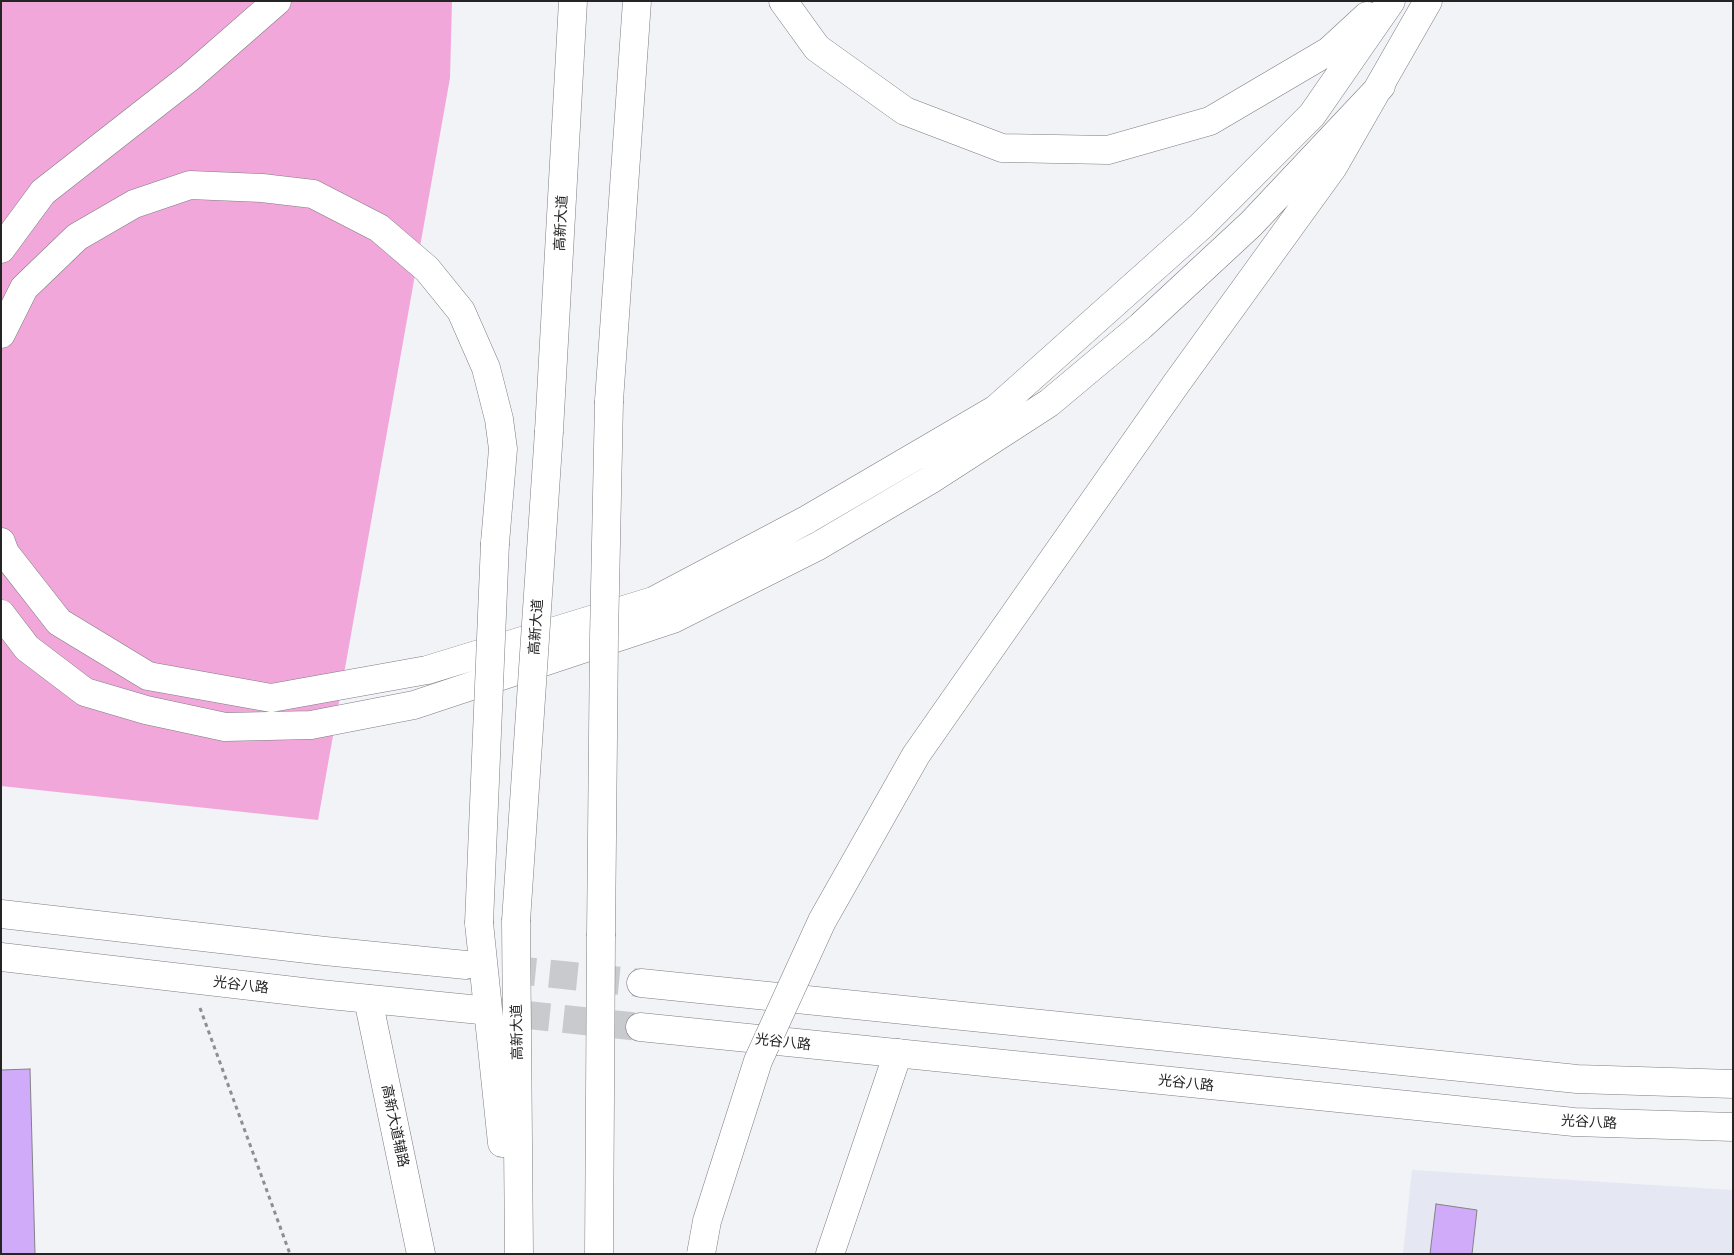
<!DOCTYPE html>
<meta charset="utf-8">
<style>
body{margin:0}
#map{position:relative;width:1734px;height:1255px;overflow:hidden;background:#f2f3f7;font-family:"Golos Text",sans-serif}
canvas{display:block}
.frame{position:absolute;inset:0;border:2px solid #242425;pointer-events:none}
</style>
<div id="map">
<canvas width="1734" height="1255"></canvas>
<div class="frame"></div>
</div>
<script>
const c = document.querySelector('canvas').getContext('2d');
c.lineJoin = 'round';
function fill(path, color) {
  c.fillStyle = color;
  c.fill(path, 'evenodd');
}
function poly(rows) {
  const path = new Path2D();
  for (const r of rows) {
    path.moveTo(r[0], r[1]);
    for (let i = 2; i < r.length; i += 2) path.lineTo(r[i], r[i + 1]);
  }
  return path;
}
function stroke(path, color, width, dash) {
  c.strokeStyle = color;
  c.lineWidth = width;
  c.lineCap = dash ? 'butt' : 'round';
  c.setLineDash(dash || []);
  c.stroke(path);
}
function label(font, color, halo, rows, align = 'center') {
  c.font = font + ' "Golos Text","Noto Sans SC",sans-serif';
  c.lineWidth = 4.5;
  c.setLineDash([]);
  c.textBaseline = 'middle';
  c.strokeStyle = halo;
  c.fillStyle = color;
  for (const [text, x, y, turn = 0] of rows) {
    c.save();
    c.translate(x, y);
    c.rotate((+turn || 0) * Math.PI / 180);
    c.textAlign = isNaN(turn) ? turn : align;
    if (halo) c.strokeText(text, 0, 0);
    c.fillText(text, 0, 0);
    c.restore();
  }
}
const built = poly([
 [1412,1170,1733,1190,1733,1254,1403,1254]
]);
const green = poly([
 [1,1,452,1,450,78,318,820,1,786]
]);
const building = poly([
 [30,1069,35,1254,1,1254,1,1070,30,1069],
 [1436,1204,1477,1210,1472,1254,1430,1254,1436,1204]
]);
const secondaryTunnel = poly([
 [466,965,641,983],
 [480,1010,640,1027]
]);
const path = poly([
 [200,1008,290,1254]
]);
const secondary = poly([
 [1,914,325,951,466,965],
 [1,957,320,994,480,1010],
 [641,983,1577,1079,1733,1084],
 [640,1027,1574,1122,1733,1127]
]);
const primary = poly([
 [368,999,421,1254],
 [830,1254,898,1053]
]);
const highway = poly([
 [783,1,817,48,905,111,1002,148,1108,150,1210,121,1329,51,1367,16],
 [1,249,43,192,190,77,277,1],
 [1,334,24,288,77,237,134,204,190,185,262,188,313,194,379,228,427,269,461,311,486,368,499,419,503,449,495,543],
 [609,401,637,1],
 [549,431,573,1],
 [1,542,5,553,59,622,148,676,271,698,427,670,653,601,808,519,996,409,1201,226,1312,115,1391,1],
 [1,614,27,648,85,692,146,710,225,727,311,725,414,705,673,619,818,546,930,480,1049,403,1141,326,1251,224,1381,86],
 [953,702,1176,384,1333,167,1428,1],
 [516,921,519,1254],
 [479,923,502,1143],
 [599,1254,601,936]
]);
const highwayBridge = poly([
 [516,921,549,431],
 [479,923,495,543],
 [601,936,604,637,609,401],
 [701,1254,707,1221,758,1061,822,921,916,755,953,702]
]);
const streetNames = [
 ["高新大道",561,223,-87],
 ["高新大道",536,627,-86],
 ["光谷八路",241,985,7],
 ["高新大道",517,1032,-91],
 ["光谷八路",783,1042,6],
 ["光谷八路",1186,1083,6],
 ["光谷八路",1589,1122,3],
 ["高新大道辅路",395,1126,78]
];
fill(built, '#e5e8f3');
fill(green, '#f2a7db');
fill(building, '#d0abf9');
stroke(building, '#838285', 1);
stroke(secondaryTunnel, '#c9cacd', 28, [28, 14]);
stroke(secondary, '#7c7d80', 29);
stroke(primary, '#7c7d80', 29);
stroke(highway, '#7c7d80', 29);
stroke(path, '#8e8e91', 3, [4, 4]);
stroke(secondary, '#fff', 28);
stroke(primary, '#fff', 28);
stroke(highway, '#fff', 28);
stroke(highwayBridge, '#7c7d80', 29, []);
stroke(highwayBridge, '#fff', 28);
label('14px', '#242425', '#fff', streetNames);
</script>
